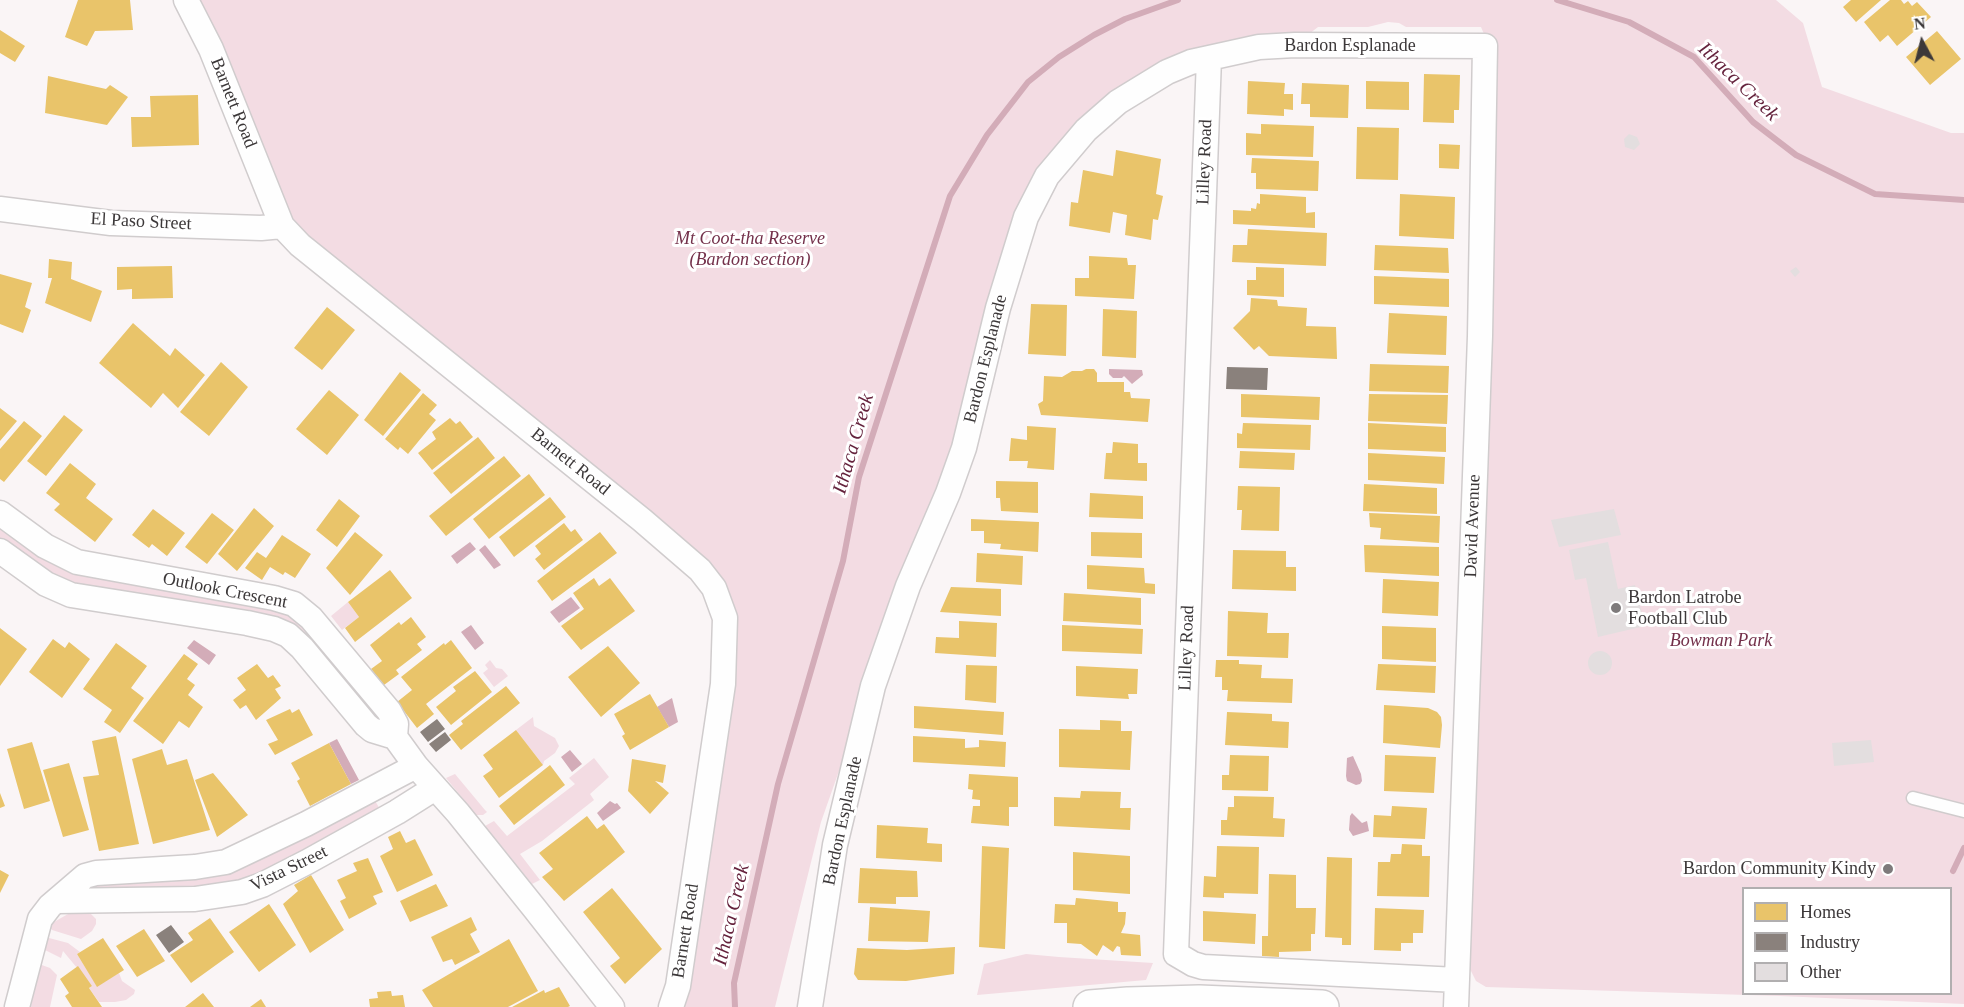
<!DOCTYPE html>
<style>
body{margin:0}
#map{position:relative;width:1964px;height:1007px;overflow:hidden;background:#faf5f6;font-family:"Times New Roman",serif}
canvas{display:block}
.legend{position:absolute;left:1742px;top:887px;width:210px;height:108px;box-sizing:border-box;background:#fff;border:2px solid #b1afb0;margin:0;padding:8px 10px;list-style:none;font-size:18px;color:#3c3839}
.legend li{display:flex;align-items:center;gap:12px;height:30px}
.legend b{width:30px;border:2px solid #b1afb0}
.north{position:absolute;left:1892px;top:12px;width:60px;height:60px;-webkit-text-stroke:4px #fff;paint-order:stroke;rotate:353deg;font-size:16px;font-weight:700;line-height:24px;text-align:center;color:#3c3839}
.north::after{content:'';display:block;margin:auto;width:21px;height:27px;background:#3c3839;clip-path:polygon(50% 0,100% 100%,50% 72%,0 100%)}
</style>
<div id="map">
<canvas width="1964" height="1007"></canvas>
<ul class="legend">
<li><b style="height:16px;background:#e9c46a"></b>Homes</li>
<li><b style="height:16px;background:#8a817c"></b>Industry</li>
<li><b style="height:16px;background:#e3dedf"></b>Other</li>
</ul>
<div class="north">N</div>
</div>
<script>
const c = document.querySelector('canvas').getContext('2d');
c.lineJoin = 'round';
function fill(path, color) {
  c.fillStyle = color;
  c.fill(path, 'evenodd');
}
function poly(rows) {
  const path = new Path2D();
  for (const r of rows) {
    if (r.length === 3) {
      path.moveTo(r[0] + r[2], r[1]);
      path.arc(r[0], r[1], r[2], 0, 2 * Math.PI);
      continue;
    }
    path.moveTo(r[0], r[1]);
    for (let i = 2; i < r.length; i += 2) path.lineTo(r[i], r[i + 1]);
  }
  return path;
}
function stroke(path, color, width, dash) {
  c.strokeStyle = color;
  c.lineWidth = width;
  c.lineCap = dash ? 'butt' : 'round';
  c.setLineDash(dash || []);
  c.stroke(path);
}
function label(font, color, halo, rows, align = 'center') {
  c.font = font + ' "Times New Roman",serif';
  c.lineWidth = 6;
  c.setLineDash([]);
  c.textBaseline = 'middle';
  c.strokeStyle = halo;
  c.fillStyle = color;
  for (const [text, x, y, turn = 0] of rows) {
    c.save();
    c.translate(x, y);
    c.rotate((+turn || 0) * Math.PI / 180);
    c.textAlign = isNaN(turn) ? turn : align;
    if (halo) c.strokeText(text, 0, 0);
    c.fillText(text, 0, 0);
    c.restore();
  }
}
const green = poly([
 [194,0,1776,0,1803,23,1822,87,1951,133,1964,133,1964,1004,1780,996,1486,987,1476,981,1468,965,1489,46,1481,27,1406,27,1399,23,1388,22,1368,27,1318,27,1295,45,1191,58,1044,171,977,379,821,822,775,1007,680,1007,724,600,291,227],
 [1744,888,1950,888,1950,994,1744,994],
 [0,522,20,536,285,608,386,716,382,728,285,621,262,614,75,589,0,541],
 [348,602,359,617,342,630,331,616],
 [490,660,496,668,502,669,508,676,494,687,483,673,488,669,485,665],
 [533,717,534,726,555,738,559,746,555,753,544,761,543,765,516,730],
 [594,758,609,777,590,794,594,800,542,841,520,854,540,880,532,884,485,826,494,821,507,836,575,784,569,778],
 [455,774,485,810,487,812,483,815,476,815,446,778],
 [374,799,381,811,234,886,97,890,91,883,190,874],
 [90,913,96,919,96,924,92,931,81,939,52,930,50,927,54,922,68,914],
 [49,938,68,943,80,952,77,954,97,986,119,973,122,981,135,990,134,994,126,1000,115,1002,99,1002,89,988,92,986,63,951,61,958,43,949,45,939],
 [1026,954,1059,957,1153,963,1146,980,977,995,984,964],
 [39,964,50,968,57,975,50,1007,31,1007]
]);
const water = poly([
 [1109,369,1142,370,1143,375,1132,384,1124,376,1122,378,1113,378,1109,374],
 [470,542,476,549,457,564,451,556],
 [485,545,501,565,494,569,479,550],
 [571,597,580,608,559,623,550,612],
 [471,625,484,643,475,650,461,632],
 [194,640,216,655,209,665,187,648],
 [672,698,678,722,669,727,657,707],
 [337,739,359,780,351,784,329,743],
 [570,750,582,764,572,772,561,757],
 [1353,756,1361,774,1362,781,1360,784,1356,785,1347,781,1346,776,1347,758],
 [610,801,615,804,617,803,621,808,603,821,597,813],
 [1352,813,1362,823,1367,821,1369,831,1353,836,1349,830,1350,816]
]);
const homes = poly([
 [78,0,130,0,133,30,95,31,87,46,65,37],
 [1851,0,1881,0,1856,22,1843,7],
 [1890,0,1901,0,1904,4,1908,1,1912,6,1917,2,1931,17,1897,46,1888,35,1880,42,1864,22],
 [0,30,25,46,15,62,0,53],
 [1937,31,1961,59,1930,85,1906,57],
 [1424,74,1460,75,1459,110,1454,110,1454,123,1423,122],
 [48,76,106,89,110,85,128,97,107,125,45,113],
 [1248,81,1285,83,1284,94,1293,94,1293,110,1284,109,1284,116,1247,114],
 [1366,81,1409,82,1409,110,1366,109],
 [1302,83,1349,85,1348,118,1310,117,1310,104,1301,104],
 [198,95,199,145,132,147,131,117,151,117,150,96],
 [1261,124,1314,126,1313,157,1246,155,1246,133,1261,134],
 [1357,127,1399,128,1398,180,1356,179],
 [1439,144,1460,145,1459,169,1439,168],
 [1116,150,1161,159,1156,194,1163,196,1158,220,1153,219,1151,240,1125,235,1127,215,1113,212,1110,233,1069,226,1071,202,1078,203,1083,170,1113,176],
 [1252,158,1319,161,1318,191,1256,189,1256,173,1251,173],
 [1260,194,1306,197,1306,213,1315,212,1315,228,1233,224,1233,210,1251,211,1251,208,1256,209,1257,203,1260,204],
 [1400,194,1455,197,1454,239,1399,236],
 [1248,229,1327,233,1326,266,1232,262,1233,245,1247,245],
 [1375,245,1448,248,1449,273,1374,270],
 [1089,256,1127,258,1128,265,1136,265,1134,299,1075,296,1075,278,1089,278],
 [49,259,72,262,71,279,102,291,91,322,45,303,52,278,48,278],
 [172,266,173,298,132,299,132,289,117,290,117,267],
 [1256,267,1284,268,1284,297,1247,295,1247,280,1256,280],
 [0,274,32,283,25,307,31,310,23,333,0,324],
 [1374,276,1449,279,1449,307,1374,304],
 [1251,298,1277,300,1278,306,1307,308,1306,326,1336,327,1337,359,1269,356,1259,346,1254,350,1233,328,1250,311],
 [1031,304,1067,305,1066,356,1028,354],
 [327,307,355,330,322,370,294,348],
 [1103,309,1137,311,1136,358,1102,356],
 [1389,313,1447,316,1446,355,1387,353],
 [133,323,170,356,175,348,205,375,178,408,163,393,151,408,99,363],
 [221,362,248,387,209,436,180,412],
 [1370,364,1449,366,1448,393,1369,391],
 [1086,369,1094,369,1097,373,1097,382,1124,382,1124,392,1130,392,1131,398,1150,399,1148,422,1041,415,1038,404,1043,401,1044,376,1062,377,1072,371,1082,371],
 [400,372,421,390,383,436,364,420],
 [329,390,359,415,327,455,296,429],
 [423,393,437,405,429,414,436,420,408,454,400,447,398,450,385,439],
 [1241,394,1320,397,1319,420,1241,417],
 [1369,394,1448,395,1447,424,1368,421],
 [0,408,17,421,0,441],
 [64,415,83,430,46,476,27,461],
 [450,418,456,424,460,421,473,437,432,470,418,453,436,439,432,432],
 [24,421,42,436,4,482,0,479,0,449],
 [1243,423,1311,425,1310,450,1237,448,1237,433,1242,434],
 [1368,423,1446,427,1446,452,1368,449],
 [1027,426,1056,428,1054,470,1027,468,1028,461,1009,461,1011,438,1027,440],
 [478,437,495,458,451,494,433,473],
 [1113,442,1138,444,1138,463,1147,463,1147,481,1104,479,1106,453,1112,453],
 [1240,451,1295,453,1294,470,1239,468],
 [1368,453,1445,457,1444,484,1368,480],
 [504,456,521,476,446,536,429,516],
 [70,463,96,484,86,498,113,519,95,542,54,510,60,504,46,493],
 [529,474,545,495,489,539,473,519],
 [996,481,1038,482,1038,513,1001,511,1000,498,996,498],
 [1364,484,1437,488,1437,514,1363,511],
 [1238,486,1280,487,1279,531,1241,530,1242,510,1237,510],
 [1090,493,1143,496,1143,519,1089,517],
 [550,497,566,517,514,557,499,537],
 [339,499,360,516,337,547,316,530],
 [254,508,274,526,237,571,218,554],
 [153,509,185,533,167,556,152,544,149,548,132,535],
 [212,513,234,530,207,564,185,547],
 [1369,513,1440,516,1439,543,1380,539,1381,528,1370,527],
 [971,519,1039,522,1038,552,1000,549,1001,544,984,543,984,531,971,531],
 [564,523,571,532,575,529,583,540,544,570,535,559,541,554,535,546],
 [355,532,383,555,350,595,326,568],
 [600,532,617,553,552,601,537,581],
 [1091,532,1142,533,1142,558,1091,556],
 [282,535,311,554,295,578,285,572,283,575,270,567,262,580,245,568,257,552,266,558],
 [1364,545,1439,547,1439,576,1365,572],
 [1233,550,1286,551,1286,567,1296,567,1296,591,1232,589],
 [977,553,1023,556,1022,585,976,582],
 [1087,565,1144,568,1145,583,1155,584,1155,594,1087,589],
 [390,570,412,598,355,642,345,628,359,617,348,602],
 [594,578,599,586,610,578,635,611,581,650,561,626,584,609,573,593],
 [1383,579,1439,582,1438,616,1382,613],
 [951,587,1001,589,1001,616,940,612],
 [1064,593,1141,598,1141,625,1063,621],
 [1228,611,1268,613,1267,633,1289,633,1288,658,1227,656],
 [411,617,426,637,417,644,422,650,396,670,399,674,384,685,371,669,382,661,370,645,399,622,401,625],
 [959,621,997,623,996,657,935,653,936,637,959,638],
 [1062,625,1143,629,1142,654,1062,651],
 [1382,626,1436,628,1436,662,1382,659],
 [0,628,27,649,0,686],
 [53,639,65,648,69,642,90,659,62,698,29,672],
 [451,640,472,668,426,704,434,714,417,728,397,702,412,690,401,677,444,643,445,645],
 [116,643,147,666,131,688,144,698,120,733,104,722,112,710,83,689],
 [608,646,640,683,601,717,568,677],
 [184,654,198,664,187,679,195,685,188,695,203,707,189,728,179,721,163,744,133,721],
 [1216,660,1239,660,1239,664,1262,665,1261,678,1293,679,1292,703,1227,701,1228,690,1222,690,1222,677,1215,677],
 [257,664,268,678,273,675,281,686,275,689,281,698,256,720,246,705,240,709,233,700,246,690,237,678],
 [1378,664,1436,666,1435,693,1376,690],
 [966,665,997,666,996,703,965,700],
 [1076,666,1138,669,1137,694,1128,694,1129,699,1076,696],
 [475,671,492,692,451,725,436,707,456,691,453,687],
 [506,686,520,703,461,750,449,735,463,724,461,721],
 [650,694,669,727,630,750,622,736,625,734,614,714],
 [1384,705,1428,708,1437,712,1441,717,1442,725,1440,748,1383,743],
 [914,706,1004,712,1003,735,914,728],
 [290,709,292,713,299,709,313,735,275,755,268,744,278,740,266,720],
 [1227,712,1272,714,1272,721,1289,722,1288,748,1225,745],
 [1100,720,1121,721,1121,731,1132,731,1130,770,1059,767,1059,729,1100,730],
 [516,730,543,765,499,798,483,776,493,769,483,755],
 [116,736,139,844,99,851,83,777,99,775,92,741],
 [913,736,965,739,965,748,979,747,979,740,1006,742,1005,767,913,762],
 [32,742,50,801,24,809,7,749],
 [329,743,351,784,310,806,297,781,300,779,291,763],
 [162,749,167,765,187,759,210,830,153,844,132,759],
 [1230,755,1269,756,1268,791,1222,790,1222,775,1229,775],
 [1385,755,1436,757,1434,793,1384,791],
 [632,759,666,765,663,783,655,781,669,793,650,814,628,791],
 [69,763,89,830,63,837,43,770],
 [550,765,565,785,514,825,499,806],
 [213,773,248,815,217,837,195,780],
 [969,774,1018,777,1018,807,1009,807,1009,826,971,823,973,806,980,806,980,800,972,799,973,790,968,789],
 [1081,791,1121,792,1120,808,1131,808,1130,830,1054,826,1054,797,1080,798],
 [0,793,5,806,0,808],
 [1234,796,1274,797,1273,818,1285,819,1284,837,1221,835,1221,820,1227,820,1228,807,1234,807],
 [1392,806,1427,808,1425,839,1373,837,1374,815,1391,816],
 [587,816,597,829,604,824,625,852,564,901,542,877,553,869,539,853],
 [877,825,928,828,927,843,942,844,942,862,876,858],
 [400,831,406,843,415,839,433,875,397,892,380,856,393,849,388,837],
 [1402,844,1422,845,1422,856,1430,856,1429,897,1377,896,1378,862,1390,862,1391,854,1401,854],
 [982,846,1009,848,1005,949,979,947],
 [1217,846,1259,847,1258,894,1224,893,1224,898,1203,897,1204,876,1216,877],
 [1073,852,1130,856,1130,894,1073,890],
 [1327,857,1352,858,1351,945,1342,945,1342,938,1325,937],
 [368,858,383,892,373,896,377,904,349,919,340,901,346,898,337,880,357,871,353,863],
 [860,868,917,871,918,897,896,897,896,904,858,903],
 [0,870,9,875,0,893],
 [1269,874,1296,875,1296,908,1316,908,1315,934,1311,934,1311,951,1279,952,1279,957,1262,956,1262,936,1268,936],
 [311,875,344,930,310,953,283,904,298,891,294,885],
 [436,884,448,906,410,922,400,901],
 [612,888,662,949,625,984,610,966,620,958,583,912],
 [1076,898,1118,902,1118,912,1126,912,1125,924,1121,933,1140,935,1141,956,1121,955,1120,947,1117,946,1113,952,1103,945,1097,956,1081,944,1067,943,1067,923,1054,923,1055,904,1075,905],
 [269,904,296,945,259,972,229,932],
 [870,907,930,911,928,942,868,941],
 [1375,908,1424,910,1423,933,1413,933,1413,943,1401,943,1401,951,1374,950],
 [1203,911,1256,914,1255,944,1203,941],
 [471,917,477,930,470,934,480,952,455,965,452,959,443,962,431,937],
 [210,918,234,952,191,983,170,955,193,940,188,933],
 [144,929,165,961,137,977,116,946],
 [103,938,124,970,97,987,77,954],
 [509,939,538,991,508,1007,433,1007,422,990],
 [955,947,954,974,906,981,858,980,854,974,857,948,907,950],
 [78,966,92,986,89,988,102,1007,72,1007,65,996,69,993,60,979],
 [559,987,570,1006,568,1007,512,1007,544,990,545,993],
 [391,991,392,996,403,995,405,1007,370,1007,369,999,378,998,377,992],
 [203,993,214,1007,185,1007],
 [261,999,266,1007,250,1007]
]);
const industry = poly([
 [1227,367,1268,368,1267,390,1226,389],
 [437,719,445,729,428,742,420,732],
 [445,732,451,740,436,752,429,744],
 [171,925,184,942,169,953,156,935]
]);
const stream = poly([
 [1557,0,1629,22,1694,57,1753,122,1796,155,1875,194,1964,200],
 [1953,871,1964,848],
 [735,1007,734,983,778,784,843,561,859,477,950,196,987,135,1028,82,1059,57,1094,35,1125,19,1178,0]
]);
const building = poly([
 [1629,134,1637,137,1640,144,1634,150,1625,147,1624,139],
 [1796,267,1800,272,1795,277,1790,271],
 [1614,509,1621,535,1559,547,1551,520],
 [1608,542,1618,589,1635,585,1645,626,1598,637,1586,578,1575,580,1569,550],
 [1600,663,12],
 [1871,740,1874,762,1834,766,1832,743]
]);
const service = poly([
 [1913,798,1964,811]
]);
const minor = poly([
 [186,0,211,49,282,226,300,245,642,520,700,570,714,588,725,618,723,684,678,986,671,1007],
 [1209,58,1176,954,1193,964,1203,967,1457,980],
 [0,209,111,223,261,228,282,226],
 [0,513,45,546,77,562,274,598,294,604,311,618,389,711,396,724,395,737],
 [0,551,46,584,71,595,247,623,274,629,288,635,302,648,366,725,372,730,395,737,416,766,458,813,535,909,612,1007],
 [56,901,195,899,242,892,262,885,307,862,397,812,435,788],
 [17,1007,40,919,50,906,85,876,96,873,195,867,226,862,306,824,416,766],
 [810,1007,835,845,873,686,908,586,948,493,964,448,998,308,1026,217,1047,176,1086,130,1118,102,1167,72,1191,62,1259,47,1295,45,1485,46,1480,336,1456,1007]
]);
const secondary = poly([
 [1090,1007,1128,1004,1199,1002,1322,1007]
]);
const markers = [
 [1616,608,6,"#7e7a7b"],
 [1888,869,6,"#7e7a7b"]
];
const streetNames = [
 ["Bardon Esplanade",1350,46],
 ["Barnett Road",233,103,68],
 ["Lilley Road",1205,162,-88],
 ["El Paso Street",141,222,3],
 ["Bardon Esplanade",986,359,-76],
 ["Barnett Road",570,462,39],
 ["David Avenue",1473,526,-88],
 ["Outlook Crescent",225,591,11],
 ["Lilley Road",1187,648,-88],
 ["Bardon Esplanade",843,821,-78],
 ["Vista Street",289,869,-26],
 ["Barnett Road",686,931,-81]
];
const parkNames = [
 ["Mt Coot-tha Reserve",750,239],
 ["(Bardon section)",750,260],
 ["Bowman Park",1721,641]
];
const poiNames = [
 ["Bardon Latrobe",1628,598],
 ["Football Club",1628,619],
 ["Bardon Community Kindy",1876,869,"right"]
];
const waterNames = [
 ["Ithaca Creek",1738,82,44],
 ["Ithaca Creek",854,444,-74],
 ["Ithaca Creek",732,915,-77]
];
fill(green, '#f3dce3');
fill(water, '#d3acb8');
fill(homes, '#e9c46a');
fill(industry, '#8a817c');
stroke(stream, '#d3acb8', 6);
fill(building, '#e3dedf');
stroke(service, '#d0cccd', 15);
stroke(minor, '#d0cccd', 27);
stroke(secondary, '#d0cccd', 36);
stroke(service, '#fefefe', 12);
stroke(minor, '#fefefe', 24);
stroke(secondary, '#fefefe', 33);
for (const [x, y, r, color] of markers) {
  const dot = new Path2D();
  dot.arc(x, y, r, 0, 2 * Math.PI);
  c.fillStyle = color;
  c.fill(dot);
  stroke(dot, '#fff', 2);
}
label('18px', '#3c3839', '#fff', streetNames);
label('italic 18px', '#73304a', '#fff', parkNames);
label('18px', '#3c3839', '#fff', poiNames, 'left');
label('italic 20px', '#65233d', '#fff', waterNames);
</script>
